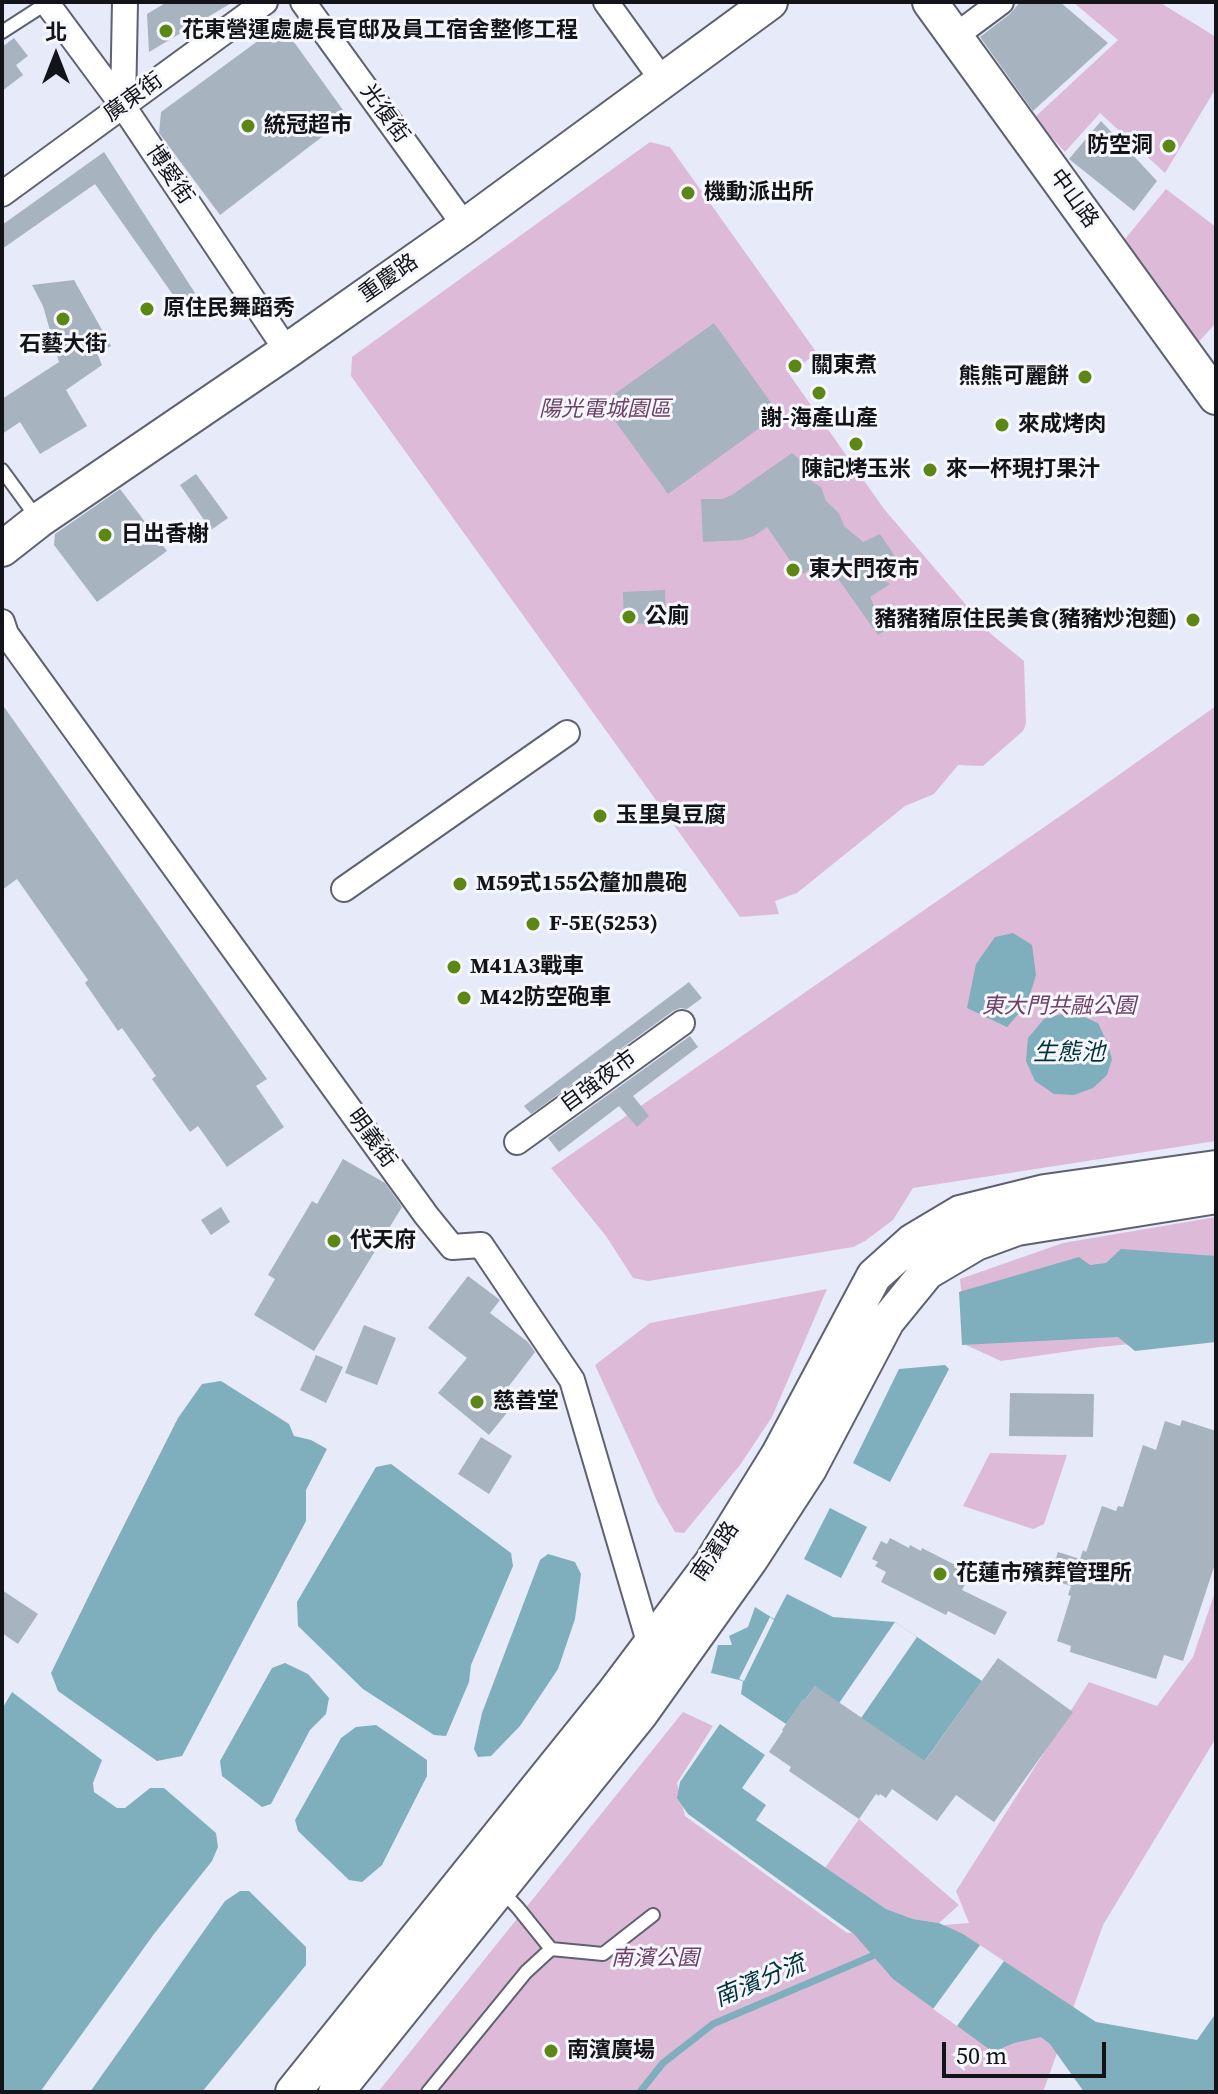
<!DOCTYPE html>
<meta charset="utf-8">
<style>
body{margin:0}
#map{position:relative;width:1218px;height:2094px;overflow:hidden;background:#e6eaf9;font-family:"Source Serif 4","Noto Sans TC",serif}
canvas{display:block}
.frame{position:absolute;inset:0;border:4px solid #131419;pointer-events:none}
.north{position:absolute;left:16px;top:16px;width:80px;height:80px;-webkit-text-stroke:6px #f6f7fd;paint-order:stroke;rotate:0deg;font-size:22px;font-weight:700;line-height:32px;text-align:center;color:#131419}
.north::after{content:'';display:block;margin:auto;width:28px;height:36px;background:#131419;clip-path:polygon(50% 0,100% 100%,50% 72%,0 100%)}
.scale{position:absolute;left:942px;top:2042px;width:164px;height:36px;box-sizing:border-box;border:4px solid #131419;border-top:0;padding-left:10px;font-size:24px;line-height:28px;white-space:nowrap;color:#131419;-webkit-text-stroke:6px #f6f7fd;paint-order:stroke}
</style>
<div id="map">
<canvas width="1218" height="2094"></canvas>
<div class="frame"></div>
<div class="north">北</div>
<div class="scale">50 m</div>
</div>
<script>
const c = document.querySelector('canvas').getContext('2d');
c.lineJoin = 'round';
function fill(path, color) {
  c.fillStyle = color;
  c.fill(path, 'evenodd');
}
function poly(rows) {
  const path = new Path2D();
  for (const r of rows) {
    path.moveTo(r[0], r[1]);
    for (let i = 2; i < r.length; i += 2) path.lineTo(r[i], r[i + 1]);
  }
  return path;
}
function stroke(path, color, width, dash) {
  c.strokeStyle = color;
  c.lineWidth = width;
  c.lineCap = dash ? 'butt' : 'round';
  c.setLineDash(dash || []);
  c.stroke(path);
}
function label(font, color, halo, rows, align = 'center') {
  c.font = font + ' "Source Serif 4","Noto Sans TC",serif';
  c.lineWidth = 6;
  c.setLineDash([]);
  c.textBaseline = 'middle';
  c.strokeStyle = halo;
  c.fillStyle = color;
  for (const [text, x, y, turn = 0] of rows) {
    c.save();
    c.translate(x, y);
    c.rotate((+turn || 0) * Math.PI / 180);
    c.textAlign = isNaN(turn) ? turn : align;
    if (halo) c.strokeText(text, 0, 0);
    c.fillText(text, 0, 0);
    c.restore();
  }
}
const green = poly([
 [1073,2,1159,2,1216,37,1216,88,1165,173,1100,113,1065,152,1034,118,1118,40],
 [650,142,670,147,817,353,789,374,884,509,991,634,1024,661,1026,724,1023,731,983,766,958,765,934,794,905,806,797,893,775,901,779,914,740,917,351,376,352,357],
 [1166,189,1216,227,1216,323,1193,348,1125,239],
 [1216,706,1216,1141,913,1188,893,1220,865,1241,853,1247,648,1281,633,1278,606,1236,551,1168,1079,803],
 [1216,1217,1216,1336,1099,1347,1001,1361,966,1345,960,1279,1063,1243],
 [827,1289,772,1417,740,1465,684,1533,675,1532,657,1501,595,1365,650,1323],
 [990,1453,1067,1455,1044,1524,1033,1529,963,1506],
 [1216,1589,1216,1738,1103,1925,1043,2092,378,2092,683,1712,713,1726,677,1783,685,1816,847,1933,969,1923,956,1891,1089,1682,1157,1706,1193,1657],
 [859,1819,959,1905,939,1923,913,1919,886,1909,825,1868]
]);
const water = poly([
 [1013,933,1032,945,1036,975,1027,1004,1007,1027,967,1008,976,964,995,937],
 [1062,1014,1077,1014,1098,1023,1107,1042,1112,1059,1107,1075,1093,1088,1074,1095,1054,1094,1035,1081,1026,1061,1028,1038,1044,1019],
 [1121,1249,1216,1256,1216,1342,1135,1351,1118,1337,962,1345,959,1292,1079,1257,1090,1265,1106,1263],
 [945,1365,949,1369,890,1482,853,1463,899,1369],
 [221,1381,289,1424,294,1436,311,1440,327,1449,306,1490,306,1521,182,1756,157,1761,58,1691,51,1673,106,1561,178,1418,202,1384],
 [391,1464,511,1553,513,1566,471,1665,469,1682,446,1736,434,1735,363,1689,298,1626,297,1602,376,1467],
 [830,1508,867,1527,841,1578,804,1559],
 [548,1554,575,1562,581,1574,575,1619,558,1669,520,1726,491,1756,478,1757,474,1749,482,1713,540,1560],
 [787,1594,833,1617,895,1622,982,1681,919,1769,815,1686,805,1700,803,1700,786,1724,741,1694,743,1681,711,1673,718,1645,732,1645,729,1636,748,1627,755,1607,774,1619],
 [285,1663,308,1674,329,1698,326,1714,310,1730,271,1804,262,1807,222,1776,220,1761,272,1668],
 [12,1692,102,1760,93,1783,94,1792,117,1808,125,1808,150,1788,164,1788,216,1833,218,1847,212,1861,154,1934,40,2092,2,2092,2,1709],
 [720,1724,765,1755,742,1788,766,1805,756,1820,886,1909,913,1919,939,1923,963,1934,1096,2022,1197,2040,1216,2013,1216,2092,1084,2092,1050,2044,1041,2037,1014,2043,993,2052,893,1979,854,1934,688,1814,677,1798,680,1782],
 [376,1725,427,1760,427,1776,382,1865,362,1882,349,1880,298,1831,295,1820,341,1738,356,1727],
 [240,1891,249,1891,306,1947,306,1965,202,2092,90,2092,225,1901]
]);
const pier = poly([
 [770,1617,774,1620,744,1681,739,1679],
 [895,1622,917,1637,859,1721,837,1706],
 [980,1945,1004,1961,957,2026,933,2009]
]);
const stream = poly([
 [640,2092,663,2063,713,2024,879,1953]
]);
const building = poly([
 [167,2,233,2,149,52,147,14],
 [1020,2,1060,2,1108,43,1033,111,980,37,1010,14],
 [281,24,348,117,220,215,159,133,161,112],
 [14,38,28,56,16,65,23,75,2,91,2,47],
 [1101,121,1157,181,1134,211,1069,159],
 [104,152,195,293,178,302,95,184,2,249,2,225],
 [74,280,111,346,97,353,102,365,66,390,87,426,40,454,20,422,2,434,2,399,59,362,43,306,32,285],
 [714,323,779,414,668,494,602,403],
 [792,453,804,463,811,481,821,487,826,501,839,513,844,526,863,542,880,534,898,561,874,574,890,584,870,597,886,630,878,635,824,559,803,574,802,572,799,573,767,527,754,536,742,540,703,542,701,499,722,499,732,495],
 [196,474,228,518,211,530,180,485],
 [120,489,167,551,97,602,54,545,55,534],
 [665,590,666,623,624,624,623,592],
 [2,704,267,1079,256,1086,284,1127,227,1167,198,1126,190,1132,152,1079,156,1076,122,1028,118,1031,85,983,88,980,17,879,2,890],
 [689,982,702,998,687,1009,680,1008,673,1011,531,1114,524,1106],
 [690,1036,698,1047,633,1096,649,1116,637,1127,619,1106,559,1152,548,1138],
 [343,1159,385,1183,402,1207,314,1351,254,1315,275,1279,268,1275,312,1201,317,1204],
 [221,1207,230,1222,211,1235,201,1220],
 [468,1276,500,1300,490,1313,528,1342,535,1352,506,1390,518,1399,489,1435,438,1393,467,1358,428,1328],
 [364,1325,396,1338,377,1385,345,1373],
 [316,1355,343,1367,326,1403,300,1390],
 [1010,1393,1094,1394,1093,1437,1009,1436],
 [1182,1420,1216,1431,1216,1561,1183,1661,1164,1655,1156,1679,1070,1652,1071,1646,1057,1641,1071,1596,1068,1595,1071,1586,1049,1579,1058,1552,1080,1559,1083,1550,1086,1552,1102,1506,1116,1511,1118,1506,1123,1507,1143,1445,1156,1450,1165,1421,1180,1426],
 [481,1437,512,1456,489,1494,458,1474],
 [890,1538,909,1548,910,1545,921,1551,922,1548,971,1573,962,1590,1007,1612,995,1635,948,1611,946,1615,881,1582,886,1572,875,1566,878,1562,872,1559,881,1541,887,1544],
 [2,1590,38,1614,18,1644,2,1633],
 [998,1658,1073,1712,994,1822,956,1795,937,1821,892,1789,886,1798,880,1794,879,1796,876,1794,859,1819,789,1771,791,1767,769,1752,783,1731,782,1730,803,1699,805,1700,815,1686,925,1761]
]);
const lane = poly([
 [2,32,47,3],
 [2,470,37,518],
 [502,1891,518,1908,551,1949,603,1954,653,1915],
 [428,2092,526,1972,551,1949]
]);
const street = poly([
 [46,2,123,106,287,351],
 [303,2,465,226],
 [606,2,663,81],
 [954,37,1001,2],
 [123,106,125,2],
 [2,194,265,2],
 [2,622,6,634,426,1215,452,1247,481,1245,572,1380,650,1645,658,1651],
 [344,889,567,733],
 [517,1142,682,1023]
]);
const secondary = poly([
 [930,2,1216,397],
 [2,549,39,520,287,351,465,226,770,2],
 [293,2092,614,1693,711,1564,779,1454,874,1276,913,1241,960,1213,1045,1192,1216,1168],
 [336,2092,641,1713,750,1560,809,1469,887,1321,927,1272,976,1243,1017,1228,1216,1196]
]);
const markers = [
 [166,31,8,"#5c8715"],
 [248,126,8,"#5c8715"],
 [1169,146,8,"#5c8715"],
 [688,193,8,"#5c8715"],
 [147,309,8,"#5c8715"],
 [63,319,8,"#5c8715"],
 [795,366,8,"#5c8715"],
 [1085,377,8,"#5c8715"],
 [819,393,8,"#5c8715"],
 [1002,425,8,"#5c8715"],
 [856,444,8,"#5c8715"],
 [930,470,8,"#5c8715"],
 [105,535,8,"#5c8715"],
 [793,570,8,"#5c8715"],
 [629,617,8,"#5c8715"],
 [1193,620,8,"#5c8715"],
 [600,816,8,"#5c8715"],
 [460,884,8,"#5c8715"],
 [533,924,8,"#5c8715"],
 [454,967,8,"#5c8715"],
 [464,998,8,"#5c8715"],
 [334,1241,8,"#5c8715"],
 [477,1402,8,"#5c8715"],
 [940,1574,8,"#5c8715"],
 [551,2051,8,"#5c8715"]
];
const poiNames = [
 ["花東營運處處長官邸及員工宿舍整修工程",182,31],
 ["統冠超市",264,126],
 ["防空洞",1153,146,"right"],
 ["機動派出所",704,193],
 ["原住民舞蹈秀",163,309],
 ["石藝大街",63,345,"center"],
 ["關東煮",811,366],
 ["熊熊可麗餅",1069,377,"right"],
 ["謝-海產山產",819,419,"center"],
 ["來成烤肉",1018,425],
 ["陳記烤玉米",856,470,"center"],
 ["來一杯現打果汁",946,470],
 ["日出香榭",121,535],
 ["東大門夜市",809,570],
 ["公廁",645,617],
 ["豬豬豬原住民美食(豬豬炒泡麵)",1177,620,"right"],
 ["玉里臭豆腐",616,816],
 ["M59式155公釐加農砲",476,884],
 ["F-5E(5253)",549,924],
 ["M41A3戰車",470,967],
 ["M42防空砲車",480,998],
 ["代天府",350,1241],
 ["慈善堂",493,1402],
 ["花蓮市殯葬管理所",956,1574],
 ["南濱廣場",567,2051]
];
const streetNames = [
 ["廣東街",134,98,-36],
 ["光復街",384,114,54],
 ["博愛街",169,175,56],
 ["中山路",1073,199,54],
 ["重慶路",389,279,-35],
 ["自強夜市",599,1082,-36],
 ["明義街",371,1139,54],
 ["南濱路",716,1552,-56]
];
const parkNames = [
 ["陽光電城園區",605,410],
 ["東大門共融公園",1059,1007],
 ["南濱公園",655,1959]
];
const waterNames = [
 ["生態池",1069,1054],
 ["南濱分流",760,1982,-23]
];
fill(green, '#ddbbd8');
fill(water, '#7fafbc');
fill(pier, '#e6eaf9');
stroke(stream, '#7fafbc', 7);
fill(building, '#a7b3be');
stroke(lane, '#5e616e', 16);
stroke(street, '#5e616e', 28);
stroke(secondary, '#5e616e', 38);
stroke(lane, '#fff', 12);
stroke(street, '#fff', 24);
stroke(secondary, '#fff', 34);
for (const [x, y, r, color] of markers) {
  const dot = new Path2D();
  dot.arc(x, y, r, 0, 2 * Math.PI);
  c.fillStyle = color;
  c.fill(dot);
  stroke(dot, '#f6f7fd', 3);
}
label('bold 22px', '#131419', '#f6f7fd', poiNames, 'left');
label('22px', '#131419', '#f6f7fd', streetNames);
label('italic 22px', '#6e4168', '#f6f7fd', parkNames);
label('italic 24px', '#02323c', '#f6f7fd', waterNames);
</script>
